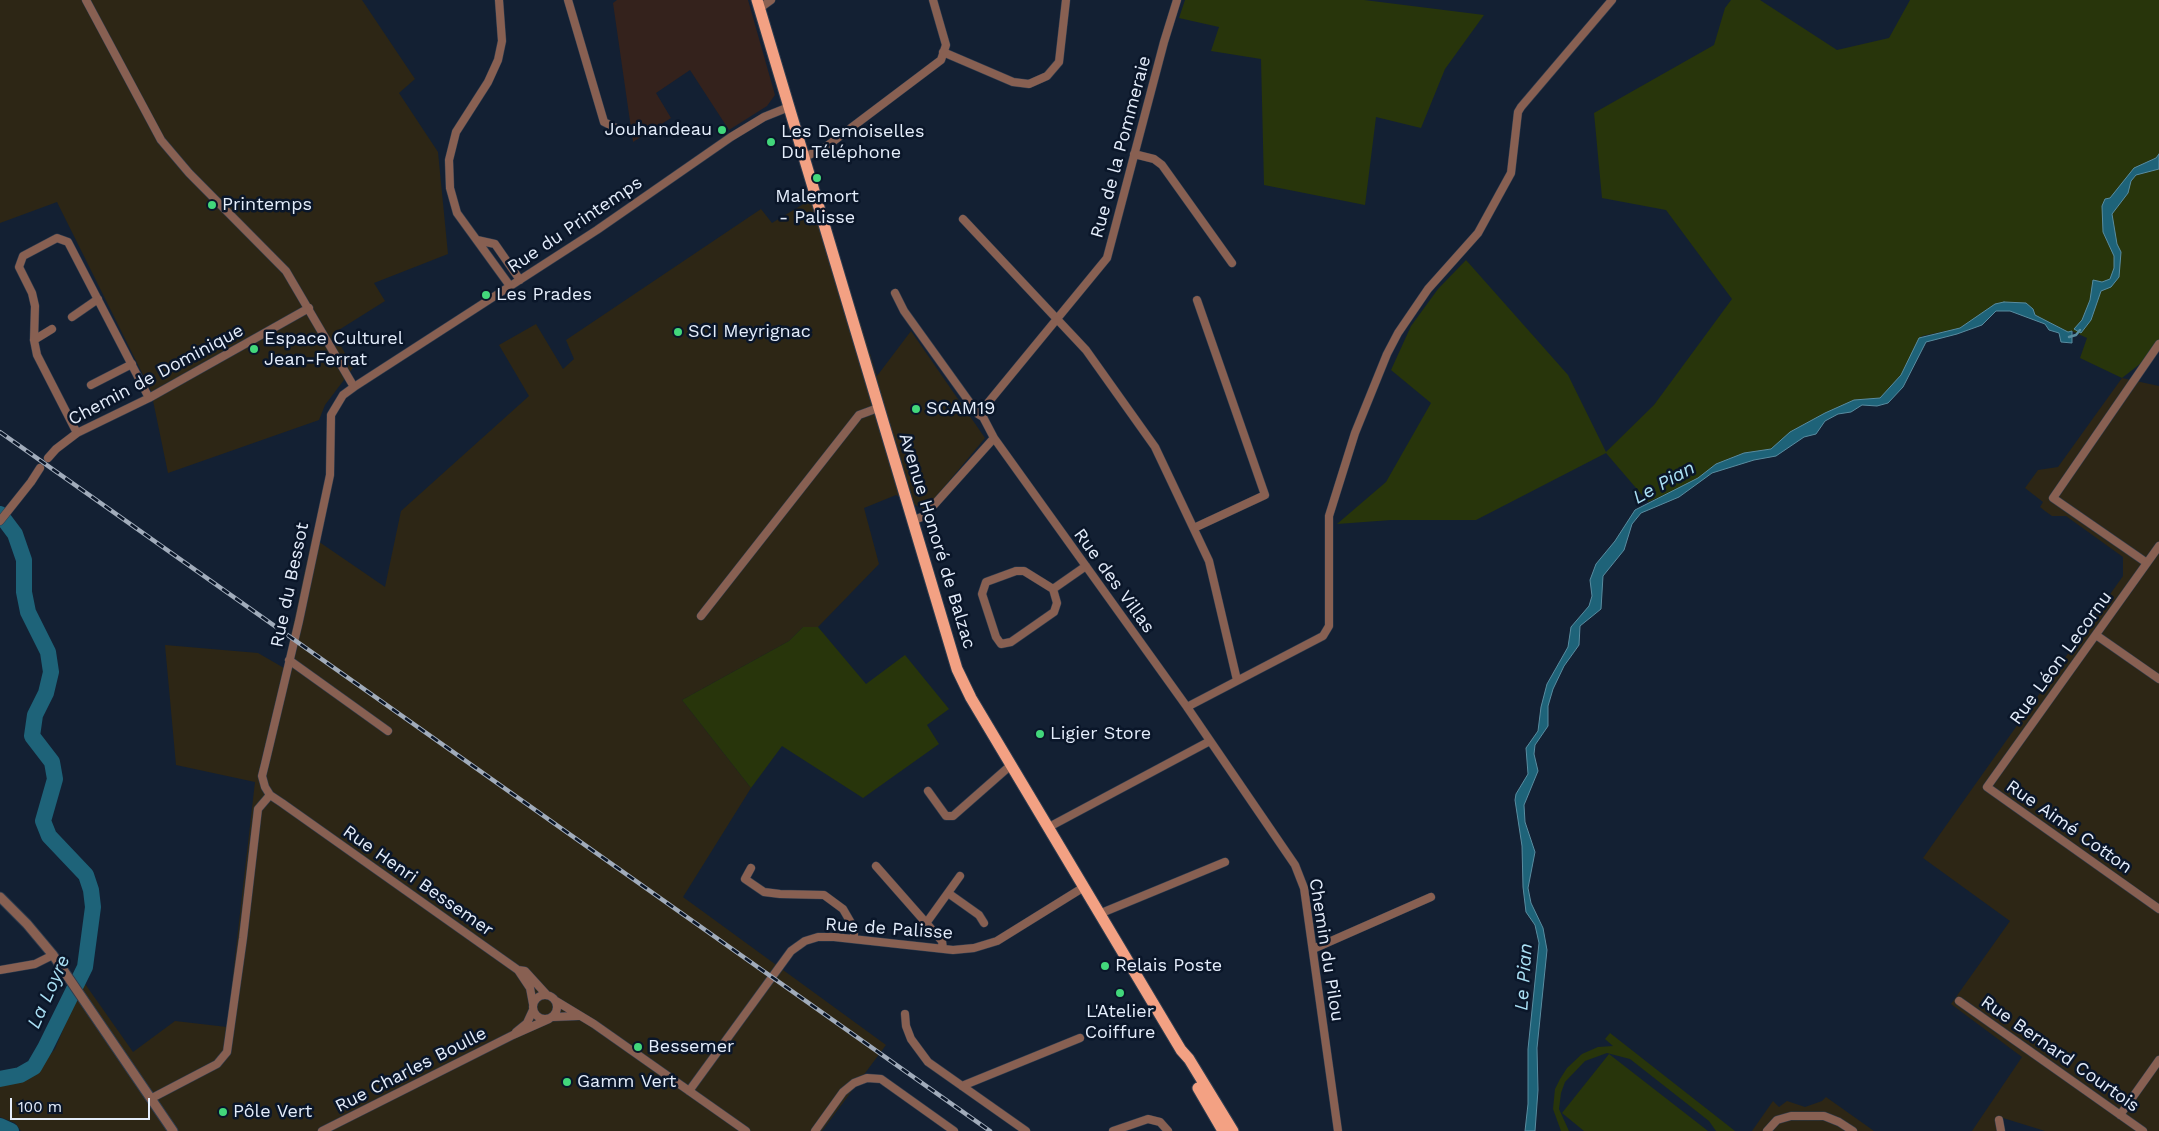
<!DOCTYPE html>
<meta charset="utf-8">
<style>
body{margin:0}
#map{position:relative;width:2159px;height:1131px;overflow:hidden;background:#132033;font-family:"Work Sans",sans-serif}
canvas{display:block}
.scale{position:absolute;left:10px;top:1098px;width:140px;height:22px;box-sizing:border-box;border:2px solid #e4edfb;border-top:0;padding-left:6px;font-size:15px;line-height:18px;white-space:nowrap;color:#e4edfb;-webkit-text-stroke:4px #0a1629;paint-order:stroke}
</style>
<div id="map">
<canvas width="2159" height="1131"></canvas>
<div class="scale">100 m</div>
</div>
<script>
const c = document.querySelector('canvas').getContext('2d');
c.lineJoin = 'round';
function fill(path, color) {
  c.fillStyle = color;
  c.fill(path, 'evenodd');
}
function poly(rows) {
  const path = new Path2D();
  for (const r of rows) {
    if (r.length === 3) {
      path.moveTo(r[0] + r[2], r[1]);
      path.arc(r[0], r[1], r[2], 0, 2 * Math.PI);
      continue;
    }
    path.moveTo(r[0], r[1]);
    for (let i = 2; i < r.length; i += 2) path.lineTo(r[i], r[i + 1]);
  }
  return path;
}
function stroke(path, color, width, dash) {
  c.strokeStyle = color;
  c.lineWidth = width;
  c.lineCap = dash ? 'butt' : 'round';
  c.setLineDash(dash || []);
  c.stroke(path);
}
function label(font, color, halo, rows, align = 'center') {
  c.font = font + ' "Work Sans",sans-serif';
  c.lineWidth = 5;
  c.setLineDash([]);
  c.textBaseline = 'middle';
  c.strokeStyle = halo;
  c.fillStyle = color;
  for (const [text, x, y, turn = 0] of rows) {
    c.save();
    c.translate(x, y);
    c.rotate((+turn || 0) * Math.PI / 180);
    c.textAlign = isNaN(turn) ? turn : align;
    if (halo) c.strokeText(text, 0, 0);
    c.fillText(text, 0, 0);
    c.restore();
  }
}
const commercial = poly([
 [617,0,748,0,775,95,767,106,729,130,690,70,656,93,671,118,633,142,613,3]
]);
const industrial = poly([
 [0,0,362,0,415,79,399,93,438,152,448,254,374,283,385,301,334,333,353,368,325,405,319,420,168,473,151,391,57,202,0,223],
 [820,194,877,376,911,331,985,438,925,510,896,495,864,508,879,564,818,627,803,627,789,641,682,700,751,788,683,897,886,1045,822,1131,21,1131,15,1123,0,1117,0,1086,13,1083,32,1075,55,1049,83,981,133,1052,175,1021,227,1027,255,782,176,765,165,645,258,653,284,668,312,537,385,587,401,511,529,396,499,345,536,324,563,369,574,359,566,340,761,209,772,223],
 [2122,378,2159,386,2159,1131,2045,1131,2003,1118,2005,1131,1972,1131,2022,1057,1951,1004,2010,921,1923,858,2123,576,2123,557,2066,516,2052,516,2045,511,2040,507,2043,502,2025,488,2038,470,2058,467],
 [1826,1097,1874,1131,1752,1131,1773,1101,1779,1107,1787,1101,1805,1107,1822,1101]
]);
const green = poly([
 [1185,0,1364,0,1484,15,1445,69,1421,128,1376,117,1365,205,1264,185,1261,59,1211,51,1219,27,1179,18],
 [1731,0,1760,0,1837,50,1889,38,1910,0,2159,0,2159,349,2122,378,2080,358,2087,338,2072,331,2068,332,2035,315,2033,309,2024,303,1997,303,1960,328,1922,336,1901,375,1880,398,1854,400,1825,413,1790,432,1771,449,1744,453,1728,459,1716,464,1699,478,1681,488,1648,502,1606,453,1476,520,1391,520,1337,524,1386,482,1431,403,1391,370,1411,326,1438,289,1466,260,1568,375,1606,452,1654,405,1732,299,1666,210,1602,198,1594,113,1714,45,1725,8],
 [803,627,818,627,866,684,905,655,949,709,927,725,939,744,863,798,782,746,751,788,682,700,789,641],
 [1610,1033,1735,1131,1716,1131,1709,1121,1630,1059,1607,1053,1585,1061,1565,1082,1561,1093,1559,1109,1569,1131,1561,1131,1553,1109,1555,1089,1560,1079,1567,1068,1582,1054,1598,1047,1613,1046,1605,1039],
 [1609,1054,1708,1131,1584,1131,1562,1113]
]);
const water = poly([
 [2159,154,2159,169,2136,175,2131,181,2128,193,2112,214,2117,244,2121,252,2119,277,2111,287,2101,291,2091,320,2081,333,2074,329,2082,320,2090,300,2093,280,2102,282,2110,279,2114,268,2114,256,2103,232,2102,206,2105,199,2110,198,2134,168,2156,158,2159,154],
 [2004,302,2026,303,2033,309,2035,315,2068,332,2072,331,2072,343,2061,342,2059,333,2049,330,2045,324,2010,311,1996,311,1982,325,1957,334,1926,342,1903,387,1888,403,1877,406,1862,405,1851,412,1838,414,1825,421,1816,434,1804,437,1776,456,1754,460,1712,473,1679,497,1641,513,1632,524,1624,550,1603,576,1601,609,1580,626,1579,645,1564,666,1553,689,1548,706,1548,726,1535,745,1534,754,1538,771,1524,805,1525,822,1535,852,1528,888,1531,903,1543,928,1547,950,1537,1048,1538,1090,1535,1131,1525,1131,1528,1104,1528,1049,1539,943,1535,925,1526,912,1523,887,1522,846,1515,800,1516,794,1528,774,1526,748,1538,731,1541,707,1547,684,1568,647,1571,627,1589,606,1592,596,1590,580,1596,564,1615,541,1635,510,1698,478,1716,464,1744,453,1771,449,1790,432,1825,413,1854,400,1880,398,1901,375,1919,338,1960,328,1995,304,2004,302]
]);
const stream = poly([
 [2069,337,2076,335,2080,330]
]);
const river = poly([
 [0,514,15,534,24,560,24,592,28,612,48,652,51,672,46,693,35,715,32,736,52,762,55,779,43,821,49,836,86,875,91,890,93,907,85,967,45,1048,34,1067,20,1075,0,1079],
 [0,1126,11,1131]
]);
const minor = poly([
 [86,0,161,140,189,173,286,271,354,387],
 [499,0,502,41,498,60,488,82,456,132,449,160,450,188,457,213,510,286],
 [568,0,604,122,616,128],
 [1177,0,1164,42,1107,258,987,404,983,417,994,438,1187,707,1295,865,1304,888,1338,1131],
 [760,8,771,0],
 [943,52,1013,82,1029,84,1047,76,1059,62,1066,0],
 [1134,154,1154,159,1162,165,1232,263],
 [804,157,823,149,941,60,946,45,933,0],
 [963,219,1086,350,1155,447,1209,561,1237,680],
 [477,240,495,244,520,280],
 [895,293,904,311,978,414,983,417],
 [72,317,98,299],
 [34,340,52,329],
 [91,385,132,364],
 [77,433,37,355,34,340,35,306,32,293,19,267,23,256,57,238,68,242,149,398],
 [48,458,56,449,77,433,149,398,309,308],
 [0,521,31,482,40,468],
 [912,521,924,516,994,438],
 [1194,528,1265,495,1197,300],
 [2159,546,1987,787,2159,909],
 [2147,563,2053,498,2159,344],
 [1016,571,1024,571,1053,589,1057,603,1054,612,1011,642,1001,644,996,637,982,594,986,582,1016,571],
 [1053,589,1086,566],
 [701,616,859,415,878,408],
 [2096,635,2159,679],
 [289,660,388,731],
 [1187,707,1323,636,1329,626,1329,516,1355,433,1387,354,1398,333,1428,289,1478,233,1511,173,1518,112,1521,107,1612,0],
 [928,791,946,816,953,816,1011,765],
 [1049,827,1210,741],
 [876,866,942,941,943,949],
 [751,868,745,879,764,892,780,894,824,895,843,909,854,928,854,939],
 [948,893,979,915,984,923],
 [1099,914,1225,862],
 [927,922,960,876],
 [1313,949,1431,897],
 [0,970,35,964,53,955],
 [518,970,530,988,533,1004],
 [546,994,525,971,518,970,282,803,270,795,265,787,262,776,265,764,299,621,330,475,331,415,343,395,354,387,597,230,731,137,764,117,789,107],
 [545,1007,12],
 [556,1001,594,1024,746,1131],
 [1959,1001,2143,1131],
 [905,1014,906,1026,911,1039,928,1062,1026,1131],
 [553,1017,578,1016],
 [516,1032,527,1023,533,1010],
 [962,1086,1080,1038],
 [689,1091,791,951,805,941,818,937,834,937,953,950,974,948,997,941,1084,887],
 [152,1098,217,1064,227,1052,243,938,258,809,270,795],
 [2120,1115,2159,1060],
 [1999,1120,2001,1131],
 [322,1131,513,1035,549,1019],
 [815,1131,843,1092,854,1083,867,1078,881,1079,954,1131],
 [1113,1131,1148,1119,1160,1122,1168,1131],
 [1767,1131,1777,1120,1791,1116,1824,1116,1839,1122,1853,1131]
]);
const tertiary = poly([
 [0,897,27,924,53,955,173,1131]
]);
const primary = poly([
 [757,0,957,669,971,698,1181,1050,1189,1059,1233,1131],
 [1198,1088,1223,1131]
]);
const rail = poly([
 [0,432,990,1131]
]);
const markers = [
 [722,130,5,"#42d77b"],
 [771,142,5,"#42d77b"],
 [817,178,5,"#42d77b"],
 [212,205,5,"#42d77b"],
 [486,295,5,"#42d77b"],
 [678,332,5,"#42d77b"],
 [254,349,5,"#42d77b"],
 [916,409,5,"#42d77b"],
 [1040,734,5,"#42d77b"],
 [1105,966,5,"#42d77b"],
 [1120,993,5,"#42d77b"],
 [638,1047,5,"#42d77b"],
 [567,1082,5,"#42d77b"],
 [223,1112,5,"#42d77b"]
];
const poiNames = [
 ["Jouhandeau",712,130,"right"],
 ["Les Demoiselles",781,132],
 ["Du Téléphone",781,153],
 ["Malemort",817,197,"center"],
 ["- Palisse",817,218,"center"],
 ["Printemps",222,205],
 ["Les Prades",496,295],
 ["SCI Meyrignac",688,332],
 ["Espace Culturel",264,339],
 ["Jean-Ferrat",264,360],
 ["SCAM19",926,409],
 ["Ligier Store",1050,734],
 ["Relais Poste",1115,966],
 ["L'Atelier",1120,1012,"center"],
 ["Coiffure",1120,1033,"center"],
 ["Bessemer",648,1047],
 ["Gamm Vert",577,1082],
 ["Pôle Vert",233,1112]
];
const streetNames = [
 ["Rue de la Pommeraie",1121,147,-75],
 ["Rue du Printemps",575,225,-34],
 ["Chemin de Dominique",156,375,-28],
 ["Avenue Honoré de Balzac",937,541,73],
 ["Rue des Villas",1114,581,54],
 ["Rue du Bessot",290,585,-78],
 ["Rue Léon Lecornu",2061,658,-54],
 ["Rue Aimé Cotton",2069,827,35],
 ["Rue Henri Bessemer",418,881,35],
 ["Rue de Palisse",889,929,4],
 ["Chemin du Pilou",1326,950,81],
 ["Rue Bernard Courtois",2060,1054,35],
 ["Rue Charles Boulle",411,1070,-27]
];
const waterNames = [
 ["Le Pian",1664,483,-29],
 ["Le Pian",1524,977,-86],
 ["La Loyre",49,992,-66]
];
fill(commercial, '#34221c');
fill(industrial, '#2d2615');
fill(green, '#28350b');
fill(water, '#1e6379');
stroke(water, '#598ca0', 1);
stroke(stream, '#598ca0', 2.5);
stroke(river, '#1e6379', 16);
stroke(minor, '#303d4f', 9);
stroke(tertiary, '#303d4f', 11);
stroke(primary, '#303d4f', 13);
stroke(minor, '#886052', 8);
stroke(tertiary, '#886052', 9);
stroke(primary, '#f3a183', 11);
stroke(rail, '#a1acbb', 4.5);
stroke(rail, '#0a1629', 2.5, [8]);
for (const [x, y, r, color] of markers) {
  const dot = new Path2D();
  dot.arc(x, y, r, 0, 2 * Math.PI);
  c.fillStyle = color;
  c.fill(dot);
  stroke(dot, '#0a1629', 2);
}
label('18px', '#e4edfb', '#0a1629', poiNames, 'left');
label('18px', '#e4edfb', '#0a1629', streetNames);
label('italic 19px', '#abe1f5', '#0a1629', waterNames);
</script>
